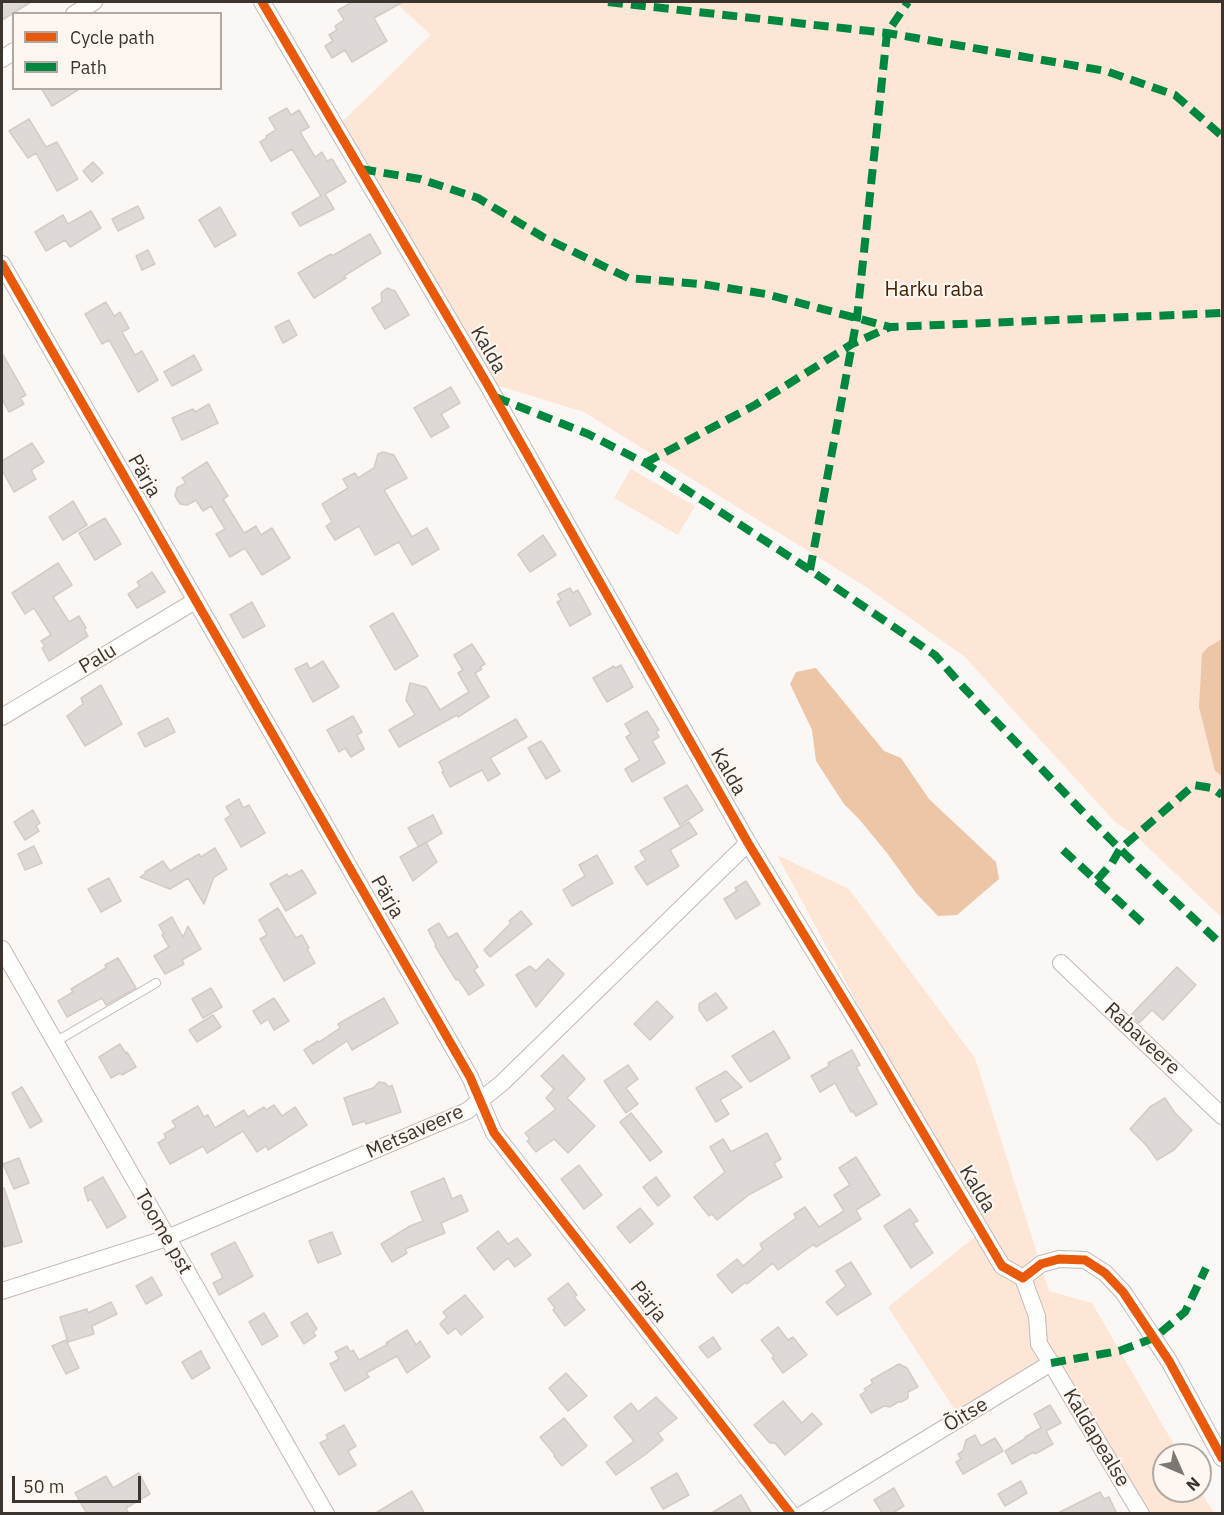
<!DOCTYPE html>
<meta charset="utf-8">
<style>
body{margin:0}
#map{position:relative;width:1224px;height:1515px;overflow:hidden;background:#fbf7f4;font-family:"IBM Plex Sans",sans-serif}
canvas{display:block}
.frame{position:absolute;inset:0;border:3px solid #3b342f;pointer-events:none}
.legend{position:absolute;left:12px;top:12px;width:210px;height:78px;box-sizing:border-box;background:#fef7f1;border:2px solid #b0a9a3;margin:0;padding:8px 10px;list-style:none;font-size:18px;color:#3b342f}
.legend li{display:flex;align-items:center;gap:12px;height:30px}
.legend b{width:30px;border:2px solid #b0a9a3}
.north{position:absolute;left:1152px;top:1443px;width:60px;height:60px;box-sizing:border-box;background:#fef7f1;border:2px solid #b0a9a3;border-radius:50%;rotate:135deg;font-size:16px;font-weight:700;line-height:24px;text-align:center;color:#3b342f}
.north::after{content:'';display:block;margin:auto;width:21px;height:27px;background:#7e7874;clip-path:polygon(50% 0,100% 100%,50% 72%,0 100%)}
.scale{position:absolute;left:12px;top:1476px;width:129px;height:27px;box-sizing:border-box;border:3px solid #3b342f;border-top:0;padding-left:8px;font-size:18px;line-height:21px;white-space:nowrap;color:#3b342f;-webkit-text-stroke:4px #fef7f1;paint-order:stroke}
</style>
<div id="map">
<canvas width="1224" height="1515"></canvas>
<div class="frame"></div>
<ul class="legend">
<li><b style="height:8px;background:#e8590c"></b>Cycle path</li>
<li><b style="height:8px;background:#00873e"></b>Path</li>
</ul>
<div class="north">N</div>
<div class="scale">50 m</div>
</div>
<script>
const c = document.querySelector('canvas').getContext('2d');
c.lineJoin = 'round';
function fill(path, color) {
  c.fillStyle = color;
  c.fill(path, 'evenodd');
}
function poly(rows) {
  const path = new Path2D();
  for (const r of rows) {
    path.moveTo(r[0], r[1]);
    for (let i = 2; i < r.length; i += 2) path.lineTo(r[i], r[i + 1]);
  }
  return path;
}
function stroke(path, color, width, dash) {
  c.strokeStyle = color;
  c.lineWidth = width;
  c.lineCap = dash ? 'butt' : 'round';
  c.setLineDash(dash || []);
  c.stroke(path);
}
function label(font, color, halo, rows, align = 'center') {
  c.font = font + ' "IBM Plex Sans",sans-serif';
  c.lineWidth = 4.5;
  c.setLineDash([]);
  c.textBaseline = 'middle';
  c.strokeStyle = halo;
  c.fillStyle = color;
  for (const [text, x, y, turn = 0] of rows) {
    c.save();
    c.translate(x, y);
    c.rotate((+turn || 0) * Math.PI / 180);
    c.textAlign = isNaN(turn) ? turn : align;
    if (halo) c.strokeText(text, 0, 0);
    c.fillText(text, 0, 0);
    c.restore();
  }
}
const green = poly([
 [395,2,1222,2,1222,639,1208,647,1208,741,1215,770,1222,776,1222,918,1134,834,1116,823,964,656,863,585,584,412,486,382,342,122,431,35],
 [631,469,695,506,678,535,614,498],
 [777,855,849,889,975,1058,1049,1291,1092,1303,1180,1455,1164,1455,1164,1491,1200,1490,1214,1513,1146,1513,1052,1354,958,1415,888,1307,981,1232]
]);
const water = poly([
 [1222,639,1222,776,1215,771,1199,707,1202,654,1208,647],
 [816,668,884,751,901,758,929,799,996,862,999,879,957,915,938,916,916,893,887,853,859,819,844,804,816,761,812,730,790,684,796,672]
]);
const building = poly([
 [2,2,31,2,2,20,2,2],
 [353,2,403,2,374,18,387,41,352,62,345,50,332,58,325,46,333,41,329,35,337,30,335,26,344,20,338,10,353,2],
 [41,88,81,88,52,106,41,88],
 [287,108,291,115,299,110,309,127,300,132,315,157,322,152,327,161,332,159,346,182,325,194,334,209,300,226,292,213,321,196,292,149,271,161,260,142,267,138,266,136,276,130,269,118,287,108],
 [29,119,46,147,57,142,78,179,57,191,36,153,28,158,9,131,29,119],
 [93,162,103,173,92,182,83,171,93,162],
 [138,206,144,218,118,231,112,219,138,206],
 [220,207,236,235,215,247,199,220,220,207],
 [91,211,101,228,70,247,65,240,46,251,35,232,63,215,68,224,91,211],
 [370,234,381,253,344,276,346,278,314,298,298,273,331,254,332,256,370,234],
 [148,250,155,264,142,270,136,256,148,250],
 [387,288,395,291,409,315,385,329,372,308,382,302,381,293,387,288],
 [106,302,114,316,120,312,129,328,122,332,135,355,142,351,158,380,138,392,109,340,102,344,85,314,106,302],
 [289,320,297,335,283,343,275,327,289,320],
 [2,353,26,395,20,398,24,404,9,412,2,399,2,353],
 [194,355,202,370,172,386,164,372,194,355],
 [451,387,460,403,441,414,449,427,431,437,414,408,451,387],
 [209,404,218,423,182,440,172,418,193,409,195,412,209,404],
 [32,443,44,462,31,470,36,479,14,492,2,470,2,461,32,443],
 [383,452,394,455,407,478,384,490,412,537,427,528,439,549,412,565,399,542,375,555,359,526,335,540,326,526,332,522,322,504,348,488,343,479,355,473,358,478,374,468,378,454,383,452],
 [207,462,228,496,223,499,244,533,256,526,261,535,272,528,290,558,262,575,245,548,230,557,216,534,225,529,211,506,203,511,196,500,187,505,180,504,175,496,177,488,186,483,182,478,207,462],
 [73,501,87,525,63,540,49,517,73,501],
 [105,518,121,544,95,560,79,533,105,518],
 [543,535,556,555,530,572,518,554,543,535],
 [58,563,72,585,53,597,69,622,79,616,86,628,84,629,88,636,49,661,42,648,45,646,41,641,51,635,34,608,25,614,12,593,58,563],
 [152,572,165,592,137,608,128,594,140,586,137,582,152,572],
 [570,588,573,593,578,590,591,614,570,626,557,602,561,600,558,594,570,588],
 [252,602,265,626,243,638,230,615,252,602],
 [393,613,418,656,395,670,370,626,393,613],
 [472,644,485,664,480,667,482,669,475,673,489,697,458,717,457,715,399,747,389,730,415,715,406,700,410,683,426,687,440,710,469,692,458,673,463,670,454,655,472,644],
 [323,661,339,687,313,702,295,669,307,663,310,669,323,661],
 [621,665,633,687,607,702,593,678,614,666,615,668,621,665],
 [101,685,122,724,85,746,67,716,83,704,81,698,101,685],
 [647,711,659,730,656,731,659,737,652,741,665,763,632,782,625,769,640,760,626,737,631,734,625,724,647,711],
 [353,716,362,732,357,735,364,749,351,757,345,748,339,752,327,730,353,716],
 [168,718,175,732,145,747,138,733,168,718],
 [516,719,527,737,490,758,500,774,488,781,482,770,450,787,442,772,444,772,439,762,516,719],
 [541,741,542,743,543,743,560,771,546,779,528,748,541,741],
 [687,785,703,810,680,825,664,798,687,785],
 [239,799,243,808,249,805,265,833,241,847,225,819,231,815,226,807,239,799],
 [33,810,40,823,36,826,39,831,25,840,14,822,33,810],
 [433,815,442,833,419,847,408,828,433,815],
 [689,822,697,834,670,850,679,866,647,885,635,867,646,860,640,851,689,822],
 [426,842,437,862,413,881,400,857,426,842],
 [34,846,42,863,25,870,18,854,34,846],
 [215,848,227,869,214,877,204,904,188,878,170,889,140,877,146,873,145,872,163,861,170,871,199,854,201,857,215,848],
 [597,855,613,883,572,906,563,890,585,876,579,865,597,855],
 [302,870,316,893,286,911,270,884,287,874,289,877,302,870],
 [109,878,121,901,101,912,88,889,109,878],
 [746,881,760,904,736,919,724,899,737,891,735,888,746,881],
 [278,908,296,938,302,935,309,948,307,949,315,963,284,981,260,939,267,935,259,920,278,908],
 [521,911,532,924,490,957,484,950,511,923,509,921,521,911],
 [172,917,183,937,188,926,201,949,182,960,184,964,165,974,154,956,169,947,162,935,164,934,159,925,172,917],
 [439,923,448,938,457,933,478,967,474,970,484,985,469,995,458,979,456,980,435,946,436,945,428,930,439,923],
 [118,958,136,988,106,1005,102,998,67,1017,58,1001,73,992,71,989,106,968,105,965,118,958],
 [548,959,564,974,536,1007,516,975,530,966,536,971,548,959],
 [1177,967,1196,985,1163,1020,1152,1010,1139,1023,1131,1015,1177,967],
 [211,988,222,1007,203,1018,192,999,211,988],
 [716,993,727,1008,707,1021,699,1010,699,1004,716,993],
 [274,998,289,1021,274,1030,268,1019,261,1024,253,1011,274,998],
 [384,998,398,1023,352,1050,347,1041,313,1064,304,1050,318,1041,319,1042,340,1028,338,1024,384,998],
 [657,1001,673,1017,650,1040,634,1024,657,1001],
 [213,1015,221,1027,197,1042,189,1030,213,1015],
 [774,1031,790,1058,750,1082,732,1056,774,1031],
 [120,1044,126,1054,127,1052,136,1067,122,1075,120,1073,111,1078,99,1057,120,1044],
 [852,1050,860,1065,856,1067,877,1104,856,1116,853,1111,851,1112,835,1083,820,1092,811,1076,829,1066,828,1063,852,1050],
 [563,1055,585,1079,567,1098,595,1126,568,1153,554,1139,536,1152,527,1141,530,1139,525,1133,556,1109,546,1098,554,1089,541,1076,563,1055],
 [628,1065,638,1079,626,1088,638,1104,626,1113,604,1081,628,1065],
 [726,1071,742,1087,720,1100,729,1114,716,1122,696,1088,726,1071],
 [379,1082,385,1083,389,1087,392,1085,401,1112,366,1124,365,1121,353,1125,344,1098,373,1088,379,1082],
 [22,1087,42,1121,30,1128,12,1093,22,1087],
 [1165,1098,1175,1113,1192,1130,1174,1150,1157,1160,1147,1146,1130,1129,1150,1107,1165,1098],
 [274,1105,282,1116,295,1107,307,1125,268,1150,266,1146,257,1152,243,1131,207,1153,203,1146,170,1164,158,1143,166,1138,164,1134,176,1127,172,1121,198,1106,204,1117,208,1115,215,1128,244,1110,248,1117,264,1107,266,1110,274,1105],
 [631,1113,662,1152,650,1161,620,1122,631,1113],
 [767,1133,781,1159,774,1163,782,1177,750,1194,717,1220,712,1214,709,1216,694,1197,725,1172,710,1147,723,1139,731,1152,767,1133],
 [856,1157,880,1195,856,1210,861,1219,816,1247,814,1244,778,1270,773,1263,747,1284,746,1282,732,1293,717,1275,737,1259,743,1266,763,1249,760,1244,796,1218,794,1214,805,1207,819,1227,844,1211,834,1195,850,1185,839,1168,856,1157],
 [19,1158,29,1183,14,1189,3,1164,19,1158],
 [579,1165,602,1195,584,1209,561,1179,579,1165],
 [103,1177,126,1217,107,1228,91,1199,88,1201,84,1188,103,1177],
 [656,1177,670,1196,658,1206,643,1187,656,1177],
 [444,1178,452,1199,461,1195,468,1211,441,1223,445,1233,405,1249,407,1253,392,1262,381,1244,410,1226,423,1221,411,1192,444,1178],
 [2,1188,4,1188,22,1242,4,1247,2,1239,2,1188],
 [640,1208,653,1224,630,1243,617,1227,640,1208],
 [910,1209,918,1221,913,1223,933,1253,911,1268,884,1226,910,1209],
 [498,1231,508,1244,517,1238,531,1255,515,1267,508,1258,494,1270,477,1248,498,1231],
 [332,1232,341,1254,318,1263,309,1241,332,1232],
 [235,1242,253,1276,219,1295,213,1283,223,1278,211,1254,235,1242],
 [851,1262,871,1294,837,1315,826,1302,846,1286,836,1271,851,1262],
 [152,1277,162,1295,146,1304,136,1286,152,1277],
 [568,1283,577,1295,574,1297,585,1310,565,1326,553,1310,555,1308,548,1299,568,1283],
 [465,1295,483,1317,461,1335,456,1328,448,1334,440,1324,447,1317,443,1312,465,1295],
 [111,1302,117,1314,92,1326,94,1334,68,1342,60,1317,87,1309,88,1313,111,1302],
 [264,1313,278,1336,262,1345,249,1322,264,1313],
 [307,1313,317,1329,313,1332,316,1336,304,1344,291,1323,307,1313],
 [778,1327,788,1340,793,1337,807,1355,783,1373,772,1358,774,1356,761,1340,778,1327],
 [407,1330,416,1345,420,1341,430,1357,407,1373,397,1356,366,1373,369,1377,345,1391,330,1364,339,1359,335,1352,347,1346,350,1352,353,1350,359,1360,388,1344,386,1343,407,1330],
 [713,1337,721,1349,708,1358,699,1347,713,1337],
 [66,1340,79,1368,66,1374,52,1346,66,1340],
 [201,1351,210,1368,192,1379,182,1362,201,1351],
 [899,1364,907,1368,918,1387,908,1392,908,1398,901,1402,898,1402,890,1407,884,1406,871,1413,860,1395,866,1391,864,1389,873,1383,871,1380,899,1364],
 [566,1373,587,1396,568,1411,549,1388,566,1373],
 [656,1397,677,1418,658,1433,663,1440,646,1454,616,1475,606,1462,634,1441,614,1417,631,1403,638,1412,656,1397],
 [783,1401,802,1423,812,1413,822,1424,785,1455,775,1443,770,1443,754,1425,783,1401],
 [1050,1405,1061,1423,1046,1431,1053,1444,1035,1454,1034,1452,1012,1464,1005,1451,1026,1438,1025,1437,1041,1428,1034,1414,1050,1405],
 [564,1418,587,1446,562,1466,554,1456,555,1455,540,1437,564,1418],
 [344,1425,356,1446,348,1451,356,1465,339,1475,320,1443,328,1439,326,1435,344,1425],
 [975,1435,981,1446,995,1438,1003,1451,963,1474,956,1462,961,1459,958,1454,963,1451,966,1440,975,1435],
 [139,1473,150,1494,126,1508,129,1514,87,1514,75,1493,106,1476,113,1488,139,1473],
 [677,1473,689,1495,663,1509,651,1488,677,1473],
 [1021,1481,1027,1493,1005,1506,998,1494,1021,1481],
 [894,1488,904,1506,891,1514,883,1514,874,1500,894,1488],
 [412,1491,425,1514,374,1514,412,1491],
 [1100,1492,1104,1499,1109,1497,1117,1514,1056,1514,1100,1492],
 [741,1495,752,1514,710,1514,741,1495]
]);
const lane = poly([
 [55,1042,156,983]
]);
const street = poly([
 [262,2,486,382,748,843,864,1033,1002,1266,1023,1278,1041,1264,1059,1259,1085,1260,1105,1273,1123,1292,1169,1361,1222,1458],
 [74,14,94,2],
 [2,59,14,51],
 [2,264,470,1077,494,1133,791,1514],
 [2,717,195,601],
 [2,949,326,1514],
 [1061,963,1222,1116],
 [2,1291,167,1238,467,1111,502,1083,748,843],
 [1051,1363,1141,1514],
 [803,1514,1051,1363,1039,1344,1037,1316,1023,1278]
]);
const quiet = poly([
 [608,2,887,33,1106,71,1175,95,1222,136],
 [361,169,420,179,478,198,543,237,628,278,701,284,766,294,890,327,1222,313],
 [495,397,588,434,645,463,810,570,935,655,964,688,1081,810,1128,857,1222,945],
 [645,463,755,405,852,344,890,327],
 [810,570,857,318,887,33,908,2],
 [1063,850,1147,927],
 [1097,880,1112,863,1120,849,1194,785,1212,788,1222,795],
 [1051,1363,1119,1351,1154,1338,1185,1312,1206,1268]
]);
const cycleway = poly([
 [262,2,486,382,748,843,864,1033,1002,1266,1023,1278,1041,1264,1059,1259,1085,1260,1105,1273,1123,1292,1169,1361,1222,1458],
 [2,264,470,1077,494,1133,791,1514]
]);
const parkNames = [
 ["Harku raba",934,290]
];
const streetNames = [
 ["Kalda",488,350,60],
 ["Pärja",144,476,60],
 ["Palu",98,659,-31],
 ["Kalda",728,772,60],
 ["Pärja",387,897,60],
 ["Rabaveere",1142,1039,43],
 ["Metsaveere",415,1132,-24],
 ["Kalda",977,1189,59],
 ["Toome pst",163,1232,60],
 ["Pärja",648,1302,52],
 ["Õitse",966,1415,-31],
 ["Kaldapealse",1096,1438,59]
];
fill(green, '#fde6d5');
fill(water, '#edc5a7');
fill(building, '#ded9d6');
stroke(building, '#d1ccc8', 1.5);
stroke(lane, '#c0bab7', 10);
stroke(street, '#c0bab7', 18);
stroke(lane, '#fefefd', 8);
stroke(street, '#fefefd', 16);
stroke(quiet, '#00873e', 8, [15, 8]);
stroke(cycleway, '#e8590c', 9);
label('20px', '#452201', '#fef7f1', parkNames);
label('20px', '#3b342f', '#fef7f1', streetNames);
</script>
